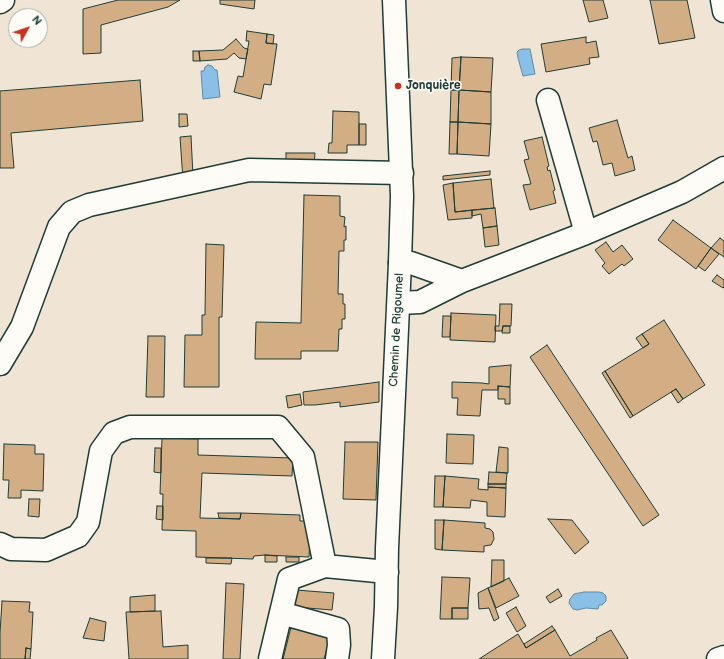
<!DOCTYPE html>
<meta charset="utf-8">
<style>
body{margin:0}
#map{position:relative;width:724px;height:659px;overflow:hidden;background:#f0e5d5;font-family:"Balsamiq Sans",sans-serif}
canvas{display:block}
.north{position:absolute;left:8px;top:8px;width:40px;height:40px;box-sizing:border-box;background:#fdfcf7;border:1px solid #a4b0a9;border-radius:50%;rotate:50deg;font-size:11px;font-weight:700;line-height:16px;text-align:center;color:#1f3d34}
.north::after{content:'';display:block;margin:auto;width:14px;height:18px;background:#c8321e;clip-path:polygon(50% 0,100% 100%,50% 72%,0 100%)}
</style>
<div id="map">
<canvas width="724" height="659"></canvas>
<div class="north">N</div>
</div>
<script>
const c = document.querySelector('canvas').getContext('2d');
c.lineJoin = 'round';
function fill(path, color) {
  c.fillStyle = color;
  c.fill(path, 'evenodd');
}
function poly(rows) {
  const path = new Path2D();
  for (const r of rows) {
    path.moveTo(r[0], r[1]);
    for (let i = 2; i < r.length; i += 2) path.lineTo(r[i], r[i + 1]);
  }
  return path;
}
function stroke(path, color, width, dash) {
  c.strokeStyle = color;
  c.lineWidth = width;
  c.lineCap = dash ? 'butt' : 'round';
  c.setLineDash(dash || []);
  c.stroke(path);
}
function label(font, color, halo, rows, align = 'center') {
  c.font = font + ' "Balsamiq Sans",sans-serif';
  c.lineWidth = 3;
  c.setLineDash([]);
  c.textBaseline = 'middle';
  c.strokeStyle = halo;
  c.fillStyle = color;
  for (const [text, x, y, turn = 0] of rows) {
    c.save();
    c.translate(x, y);
    c.rotate((+turn || 0) * Math.PI / 180);
    c.textAlign = isNaN(turn) ? turn : align;
    if (halo) c.strokeText(text, 0, 0);
    c.fillText(text, 0, 0);
    c.restore();
  }
}
const water = poly([
 [523,49,530,49,535,74,523,76,518,58,517,52,519,50,523,49],
 [208,65,212,66,215,70,217,70,220,97,203,99,201,71,204,71,205,67,208,65],
 [584,592,599,592,603,593,606,596,606,601,602,605,599,605,598,609,586,608,577,610,573,609,569,603,570,599,574,594,584,592]
]);
const building = poly([
 [118,0,180,0,168,7,101,25,101,53,83,54,83,9,118,0],
 [220,0,255,0,254,9,220,4,220,0],
 [583,0,603,0,608,18,589,22,583,0],
 [650,0,687,0,695,38,659,44,650,0],
 [247,31,267,34,266,43,277,44,271,85,264,84,261,99,234,92,238,76,243,77,249,41,246,41,247,31],
 [267,34,274,35,273,44,266,43,267,34],
 [586,37,586,43,596,41,599,57,589,58,590,64,546,72,541,44,586,37],
 [236,39,244,48,248,49,246,59,239,58,234,53,227,59,200,61,199,51,223,50,236,39],
 [193,51,199,51,200,61,193,61,193,51],
 [461,57,493,58,491,92,459,90,461,57],
 [461,57,459,90,451,90,452,58,461,57],
 [140,80,143,121,11,133,14,168,0,168,0,91,140,80],
 [451,90,459,90,458,122,450,122,451,90],
 [459,90,491,92,491,124,458,122,459,90],
 [333,111,359,112,359,145,347,145,347,153,328,153,329,143,332,143,333,111],
 [179,114,187,114,188,126,179,127,179,114],
 [617,120,628,158,632,156,635,170,615,176,612,163,603,165,597,141,593,142,589,128,617,120],
 [450,122,458,122,457,154,449,154,450,122],
 [458,122,491,124,489,156,457,154,458,122],
 [359,124,366,124,366,145,359,145,359,124],
 [191,136,193,176,183,180,180,137,191,136],
 [542,137,549,166,547,167,548,171,550,170,555,190,553,191,556,203,530,210,523,185,531,184,524,160,529,159,524,141,542,137],
 [286,153,315,153,314,165,286,165,286,153],
 [490,171,490,175,443,180,443,176,490,171],
 [491,179,494,208,455,212,453,183,491,179],
 [453,183,455,212,472,210,472,218,448,220,443,185,453,183],
 [304,195,340,196,340,216,345,217,344,227,346,226,346,240,344,240,344,251,339,251,338,294,343,294,343,304,345,304,345,319,342,319,342,329,339,329,338,351,301,351,301,359,255,359,256,322,301,323,304,195],
 [495,208,497,226,483,228,481,214,472,216,472,210,495,208],
 [673,220,711,248,696,269,658,240,673,220],
 [497,226,499,245,485,247,483,228,497,226],
 [720,238,724,241,724,257,711,248,720,238],
 [606,242,613,252,622,245,633,259,624,266,622,264,609,274,602,266,605,263,595,250,606,242],
 [206,244,224,245,222,317,219,317,219,387,184,387,185,335,202,335,202,315,205,315,206,244],
 [711,248,719,254,705,271,698,266,711,248],
 [717,275,724,280,724,287,723,288,712,281,717,275],
 [500,304,512,304,511,326,503,326,502,331,495,331,495,326,499,326,500,304],
 [451,313,496,315,495,342,450,340,451,313],
 [443,316,451,316,450,337,442,337,443,316],
 [664,320,705,385,683,399,676,389,633,416,605,371,649,344,642,334,664,320],
 [503,326,510,326,510,333,502,333,503,326],
 [642,334,649,344,643,348,636,338,642,334],
 [148,336,165,336,164,397,146,397,148,336],
 [547,345,659,515,643,526,530,357,547,345],
 [511,365,510,387,498,386,498,390,482,390,480,416,457,415,458,398,452,398,452,382,482,383,489,384,489,367,511,365],
 [605,371,633,416,630,418,602,373,605,371],
 [379,382,379,402,340,407,340,402,315,405,304,405,303,392,379,382],
 [498,386,510,387,510,404,505,404,505,399,498,399,498,386],
 [676,389,683,399,678,403,671,392,676,389],
 [300,394,302,405,288,408,286,396,300,394],
 [447,434,474,435,473,464,446,463,447,434],
 [162,438,198,439,198,455,293,458,292,476,202,473,200,518,240,519,241,513,300,515,300,521,311,521,309,557,265,555,254,556,253,559,196,557,196,531,162,530,163,494,160,494,162,438],
 [345,442,378,442,376,500,343,499,345,442],
 [4,444,35,445,35,454,44,454,43,491,21,490,21,498,8,498,9,480,3,480,4,444],
 [499,447,508,448,508,473,496,472,499,447],
 [155,448,161,448,161,473,154,472,155,448],
 [489,472,507,473,506,484,488,484,489,472],
 [435,476,445,476,443,507,434,507,435,476],
 [445,476,479,479,478,489,488,490,488,487,506,488,505,517,487,516,487,502,471,500,470,508,443,507,445,476],
 [488,484,506,484,506,488,488,487,488,484],
 [29,499,40,499,39,517,28,516,29,499],
 [157,506,163,506,163,520,156,519,157,506],
 [218,513,241,513,240,519,219,518,218,513],
 [548,519,572,520,589,542,575,554,548,519],
 [435,520,444,520,442,550,435,549,435,520],
 [444,520,485,523,485,528,490,529,493,532,494,539,491,545,484,546,484,552,442,550,444,520],
 [265,555,277,556,277,562,265,562,265,555],
 [286,557,299,557,299,562,286,562,286,557],
 [206,558,232,558,231,564,206,563,206,558],
 [492,560,504,560,504,581,491,587,492,560],
 [442,577,470,578,468,608,452,608,452,619,440,619,442,577],
 [509,578,519,596,496,608,488,588,509,578],
 [226,583,244,584,240,659,223,659,226,583],
 [488,588,499,618,494,621,489,608,479,609,478,593,488,588],
 [558,589,562,596,550,603,546,597,558,589],
 [296,590,334,593,332,610,295,607,296,590],
 [155,595,155,611,130,612,130,597,155,595],
 [2,601,30,602,29,612,33,612,31,649,26,648,25,659,0,659,0,633,2,601],
 [516,607,526,626,517,632,506,613,516,607],
 [452,608,468,608,468,619,452,619,452,608],
 [161,611,163,647,188,645,188,659,129,659,126,612,161,611],
 [90,618,106,622,104,641,83,638,90,618],
 [552,626,555,630,526,648,524,644,552,626],
 [291,627,330,638,324,659,283,659,291,627],
 [555,630,570,656,597,640,596,638,611,630,628,658,626,659,479,659,518,634,526,648,555,630],
 [26,648,31,649,30,659,25,659,26,648]
]);
const minor = poly([
 [722,0,724,11],
 [0,2,3,0],
 [548,100,586,233],
 [400,263,411,263,462,281],
 [399,303,420,302,462,281,586,233,682,192,724,168],
 [0,364,22,327,59,227,72,212,89,205,249,170,402,173],
 [0,544,11,549,46,550,78,536,88,522,101,451,114,433,130,427,278,427,303,457,325,566,387,572],
 [281,613,338,629,339,645,337,659],
 [270,659,289,579,325,566],
 [718,659,724,657]
]);
const major = poly([
 [383,659,386,607,387,548,400,263,402,196,394,0]
]);
const markers = [
 [398,86,4,"#c8321e"]
];
const poiNames = [
 ["Jonquière",406,86]
];
const streetNames = [
 ["Chemin de Rigoumel",397,330,-87]
];
fill(water, '#8abfe7');
stroke(water, '#5f8b9f', 1);
fill(building, '#d3ae85');
stroke(building, '#1f3d34', 1);
stroke(minor, '#1f3d34', 25);
stroke(major, '#1f3d34', 25);
stroke(minor, '#fdfcf7', 22);
stroke(major, '#fdfcf7', 22);
for (const [x, y, r, color] of markers) {
  const dot = new Path2D();
  dot.arc(x, y, r, 0, 2 * Math.PI);
  c.fillStyle = color;
  c.fill(dot);
  stroke(dot, '#fdfcf7', 1.5);
}
label('bold 12px', '#1f3d34', '#fdfcf7', poiNames, 'left');
label('12px', '#1f3d34', '#fdfcf7', streetNames);
</script>
